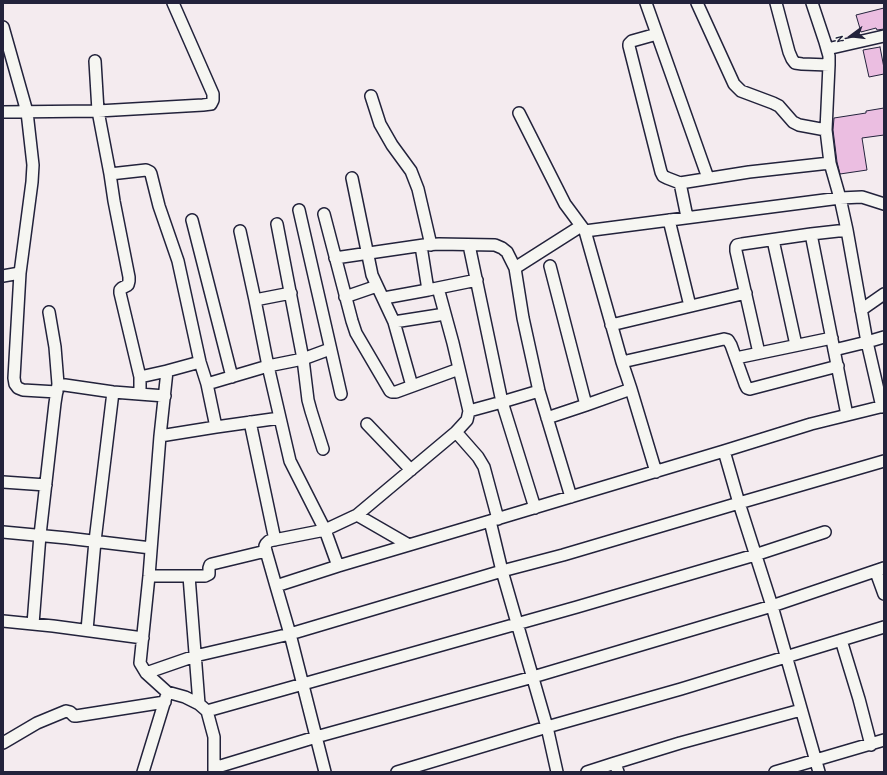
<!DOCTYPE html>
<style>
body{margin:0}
#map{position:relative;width:887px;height:775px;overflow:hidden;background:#f4ebef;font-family:"Patrick Hand",sans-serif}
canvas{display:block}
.frame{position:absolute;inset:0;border:4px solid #22223b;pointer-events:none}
.north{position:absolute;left:831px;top:16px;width:40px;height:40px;-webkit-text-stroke:3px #f6f6f2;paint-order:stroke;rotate:255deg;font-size:11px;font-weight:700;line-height:16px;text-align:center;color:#22223b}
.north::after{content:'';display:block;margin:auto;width:14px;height:18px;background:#22223b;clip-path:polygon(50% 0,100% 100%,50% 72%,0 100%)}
</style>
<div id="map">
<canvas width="887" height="775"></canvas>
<div class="frame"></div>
<div class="north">N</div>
</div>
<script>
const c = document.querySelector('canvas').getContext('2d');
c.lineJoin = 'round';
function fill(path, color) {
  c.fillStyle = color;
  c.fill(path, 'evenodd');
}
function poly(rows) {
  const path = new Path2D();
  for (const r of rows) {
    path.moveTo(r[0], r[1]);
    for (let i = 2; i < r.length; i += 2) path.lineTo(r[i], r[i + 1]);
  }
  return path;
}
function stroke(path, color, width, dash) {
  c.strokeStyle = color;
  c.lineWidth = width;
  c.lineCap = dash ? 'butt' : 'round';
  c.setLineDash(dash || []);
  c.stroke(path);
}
const building = poly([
 [884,8,884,29,877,30,876,28,861,32,856,15,884,8],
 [880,47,884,68,884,74,869,77,863,50,880,47],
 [884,108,884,135,862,138,867,170,840,174,837,162,833,130,834,118,866,113,866,111,884,108]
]);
const minor = poly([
 [646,3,708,178],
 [697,3,734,84,741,91,773,103,779,106,793,122,799,125,826,130],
 [776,3,789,52,792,59,795,63,802,64,829,65],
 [812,3,825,42,829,56,829,65,826,130,830,163,840,198,847,230,867,342,882,407],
 [3,27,27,112,33,165,32,182,20,273,14,378,15,384,18,388,23,390,57,392],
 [657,34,632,41,629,44,629,46,661,172,663,176,667,178,680,183],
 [827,49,884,36],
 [95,61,98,111,110,174,114,201,129,277,129,281,128,285,122,288,120,290,120,293,140,377,140,394],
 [371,96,380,124,392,145,411,171,418,189,431,245],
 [3,112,98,111,203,105,211,104,213,100,213,94,173,3],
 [519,113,565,204,585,231,622,362,631,389],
 [110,174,146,170,150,172,151,174,159,206,178,261,200,362,207,384,216,427],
 [352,178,372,275,394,322,412,386],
 [299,210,341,394],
 [324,214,352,321,356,333,390,391,392,392,396,392,459,369],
 [687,217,680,183,749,172,830,163],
 [192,220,232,377],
 [669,220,690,306],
 [277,224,303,359,308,400,311,411,323,449],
 [240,231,255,300,268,366,290,461,325,530,338,566],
 [585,231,840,198,862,197,884,204],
 [811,234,847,415],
 [773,240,796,345],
 [469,245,502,402,535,508],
 [421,246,428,290,477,280],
 [335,258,424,245,439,244,495,245,502,248,507,252,515,268],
 [550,266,586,405],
 [3,276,20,273],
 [345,297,377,286],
 [384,298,428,290],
 [255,300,291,293],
 [861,310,884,294],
 [394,322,445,314],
 [611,325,746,293],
 [834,350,867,342,884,337],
 [759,353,736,251,736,247,737,245,742,244,811,234,847,230],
 [736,358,832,338],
 [200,362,167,371,160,436,149,576,140,663,146,673,167,692,185,697,199,704,207,711,214,737,214,772],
 [622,362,724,339,728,340,731,345,745,384,747,388,750,389,838,366],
 [140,377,167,371],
 [58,384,113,392,165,396],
 [207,384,268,366,303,359,330,349],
 [469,411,502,402,539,391],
 [547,418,586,405,631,389,656,472],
 [250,422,275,540],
 [367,424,411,470],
 [456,432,478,457,484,467,498,519],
 [160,436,216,427,280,418],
 [724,451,739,503,772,606,819,772],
 [3,482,46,485],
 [571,497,539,391,523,318,515,268,581,226],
 [357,515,409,545],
 [3,532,67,538,151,548],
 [876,572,884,594],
 [149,576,205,576,209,574,209,568,210,565,212,564,266,551],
 [189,576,199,704],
 [276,586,266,551,265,546,266,544,269,541,325,530,357,515,456,432,467,420,469,411,453,343,438,288],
 [3,621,53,626,143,638],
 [33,624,40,535,55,403,58,384,55,347,49,312],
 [87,630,95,541,113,392],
 [841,640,859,699,871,745],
 [146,673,195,656,290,634,502,571,563,555,739,503,884,461],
 [207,711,577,607,755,555,825,532],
 [3,743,37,723,66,711,70,712,74,716,76,716,165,702],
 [615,763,680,743,801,710],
 [214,768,316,737,533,677,772,606,884,568],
 [143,772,166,697],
 [325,772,290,634,276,586,338,566,490,521],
 [397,772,547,727,681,689,884,627],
 [557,772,547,727,502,571,490,521,724,451,811,424,884,406],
 [587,772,615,763,618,772],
 [775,772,884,740]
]);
fill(building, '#ebbee1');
stroke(building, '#22223b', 1);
stroke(minor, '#22223b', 14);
stroke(minor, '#f6f6f2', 11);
</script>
